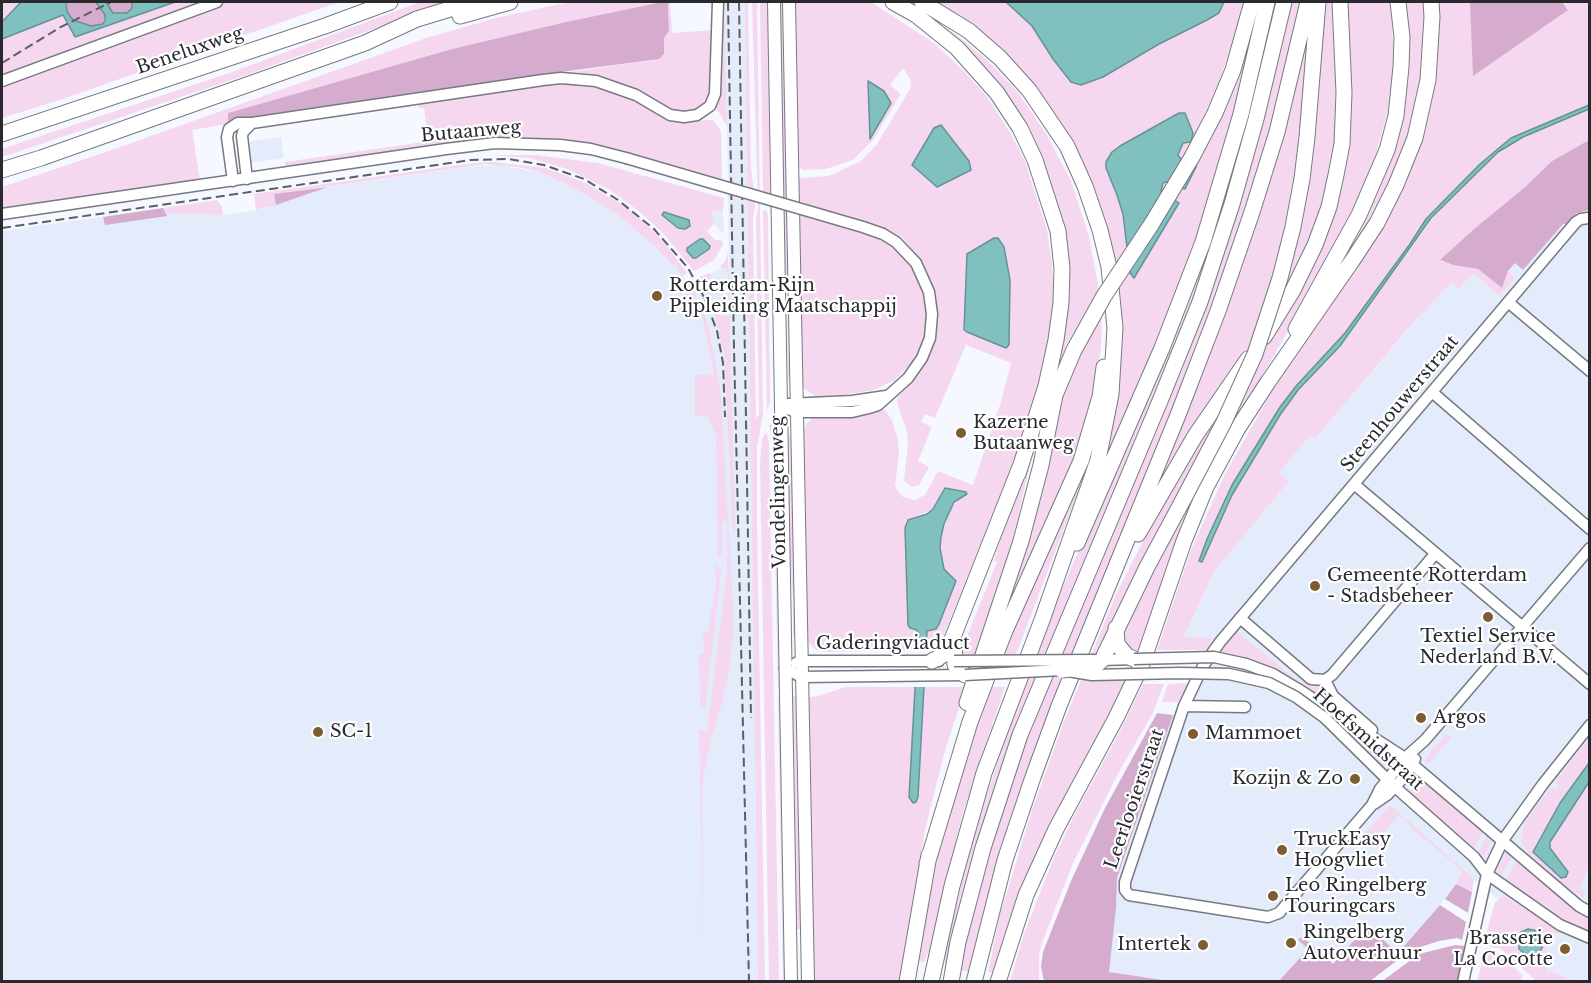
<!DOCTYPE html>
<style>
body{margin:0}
#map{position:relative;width:1591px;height:983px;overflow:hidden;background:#f5f9ff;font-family:"Libre Baskerville",serif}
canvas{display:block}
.frame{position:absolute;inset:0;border:3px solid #292a2d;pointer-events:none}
</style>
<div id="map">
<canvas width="1591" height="983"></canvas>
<div class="frame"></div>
</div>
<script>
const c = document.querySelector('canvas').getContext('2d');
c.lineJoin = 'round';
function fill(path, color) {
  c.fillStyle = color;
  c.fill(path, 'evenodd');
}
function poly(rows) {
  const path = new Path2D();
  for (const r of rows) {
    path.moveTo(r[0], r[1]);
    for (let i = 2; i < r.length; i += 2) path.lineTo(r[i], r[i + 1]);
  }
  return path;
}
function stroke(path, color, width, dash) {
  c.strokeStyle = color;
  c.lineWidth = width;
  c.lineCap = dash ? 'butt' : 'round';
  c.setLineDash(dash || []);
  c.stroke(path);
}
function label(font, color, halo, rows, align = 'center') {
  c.font = font + ' "Libre Baskerville",serif';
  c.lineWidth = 4.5;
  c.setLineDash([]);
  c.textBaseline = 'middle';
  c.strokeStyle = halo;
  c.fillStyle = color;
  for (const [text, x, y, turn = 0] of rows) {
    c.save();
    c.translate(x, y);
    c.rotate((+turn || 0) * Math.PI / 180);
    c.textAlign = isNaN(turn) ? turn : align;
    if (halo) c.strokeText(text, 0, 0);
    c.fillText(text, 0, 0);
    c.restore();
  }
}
const built = poly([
 [723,2,746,2,758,981,2,981,2,231,163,208,166,213,222,215,238,213,262,209,328,187,475,166,497,165,538,172,572,187,599,203,617,214,654,246,671,264,676,266,689,285,729,264,727,126],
 [281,137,284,158,250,163,247,148,251,141],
 [723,210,724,232,722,232,713,223,712,211],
 [1589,210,1589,981,1555,981,1536,963,1552,929,1496,898,1465,872,1440,905,1398,953,1333,964,1282,981,1162,981,1108,973,1117,878,1173,715,1183,692,1213,639,1184,638,1214,572,1289,481,1279,473,1309,435,1315,439,1437,296,1451,283,1459,289,1473,273,1509,283,1515,278,1508,271,1515,263,1523,270,1563,223,1568,224,1577,213]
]);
const green = poly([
 [2,2,200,2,2,75],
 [228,2,339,2,63,99,2,118,2,84,98,52],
 [420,2,448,2,235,79,2,157,2,149,232,72],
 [569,2,662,2,566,22,452,49,228,113,228,124,192,130,200,180,2,209,2,187,123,146,426,38,496,18],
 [670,2,672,33,714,30,712,91,706,103,694,111,686,113,671,111,639,91,622,84,588,75,563,73,659,59,664,54,664,38,669,31,668,4],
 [722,2,724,2,727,126,716,107,722,81],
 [745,2,748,2,751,170,754,190,755,207,753,216,756,419,759,414,756,221,758,208,752,2,757,2,763,414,757,447,757,523,765,982,758,981],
 [760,2,770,2,773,183,771,183,771,194,763,192],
 [778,2,784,2,790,377,788,377,787,281,783,263],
 [793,2,871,2,934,43,966,73,988,98,1011,134,1025,161,1047,230,1052,263,1054,300,1052,330,1047,362,1025,433,939,647,936,650,926,650,927,631,936,629,939,624,956,581,944,569,940,548,941,537,951,507,966,492,945,488,933,509,906,521,905,528,908,624,910,628,918,631,917,650,826,652,816,650,805,638,804,430,806,424,815,416,852,417,866,415,880,409,885,410,892,420,898,440,899,455,895,485,897,490,903,497,915,500,925,495,938,471,973,485,1000,405,1011,363,966,345,935,418,925,414,921,422,932,427,918,461,929,467,919,485,912,487,906,483,904,480,908,443,907,432,897,403,898,397,918,376,928,360,934,344,937,315,935,293,923,263,901,236,872,223,796,201,795,183,800,178,829,176,861,161,877,144,910,89,911,80,903,68,890,85,901,94,873,140,853,160,826,169,802,170,796,162],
 [931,2,1006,2,1032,26,1053,59,1071,82,1081,85,1104,77,1159,44,1207,20,1219,13,1224,2,1245,2,1237,30,1217,88,1198,127,1204,146,1259,2,1224,150,1195,242,1106,467,1102,464,1120,313,1060,125],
 [1270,2,1278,2,1241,153,1195,295,1096,537,947,967,945,967,944,957,969,853,1007,730,1053,610,1166,349],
 [1291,2,1303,2,1282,90,1238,236,969,972,959,970,987,859,1010,786,1072,620,1140,464],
 [1324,2,1339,2,1341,66,1333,177,1293,283,1144,514,1225,313,1250,241,1286,125,1312,22],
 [1346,2,1390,2,1394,55,1392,85,1388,110,1371,172,1328,262,1255,388,1125,685,993,973,988,972,1000,915,1032,810,1065,719,1117,592,1172,485,1315,259,1350,80],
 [1121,639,1130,660,1122,679,1087,680],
 [1403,2,1428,2,1423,87,1396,180,1324,298,1357,234,1383,173],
 [1436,2,1470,2,1472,19,1568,9,1562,2,1589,2,1589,105,1511,138,1480,164,1426,219,1410,244,1345,333,1297,385,1232,485,1202,562,1232,495,1280,415,1298,390,1341,346,1439,209,1498,152,1523,137,1589,109,1589,140,1552,161,1525,187,1474,229,1440,261,1453,265,1478,269,1502,288,1508,271,1515,278,1499,295,1473,273,1459,289,1451,283,1414,322,1315,439,1309,436,1279,473,1289,481,1214,572,1184,637,1213,638,1207,650,1157,650,1191,550,1225,474,1275,386,1358,264,1419,145,1431,102,1436,71],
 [906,3,930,16,959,37,986,59,1017,91,1047,135,1071,181,1089,236,1099,290,1066,345,1068,347,1049,386,1064,261,1009,104],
 [558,82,595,85,611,89,641,103,664,117,674,121,713,120,721,131,722,180,595,145,560,139,530,138,503,138,286,168,285,162,423,142,422,132,427,130,424,108,419,108,418,103],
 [491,155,536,155,598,163,724,198,723,210,712,211,714,224,707,231,715,240,723,241,723,245,714,260,694,271,663,233,641,213,610,190,567,169,529,158],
 [493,162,546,168,586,183,604,194,626,207,645,223,665,243,687,273,682,276,676,266,671,264,654,246,617,214,572,187,538,172,523,168,486,164,275,194,276,205,256,210,254,194,474,163],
 [217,200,222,207,223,215,166,213,163,208],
 [763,210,767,211,768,217,770,402,767,411],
 [797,214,875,237,895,249,913,266,925,290,929,312,927,334,918,356,895,380,874,390,841,395,815,396,802,387],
 [728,251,735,521,735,532,733,532,724,353,714,313,705,286,698,277,710,273,711,303,718,303,719,316,729,316,728,280,716,280,728,279,727,269,719,267,725,261],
 [693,278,694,283,692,287,705,316,710,333,721,395,733,604,733,636,729,672,722,703,710,742,703,780,702,812,704,982,699,730,707,731,727,570,727,521,722,521,722,554,718,557,716,436,707,416,695,416,695,374,706,375,714,373,703,321,693,296,688,298,686,292,689,283],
 [1102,309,1101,346,1096,384,1082,440,1057,504,998,627,1057,403],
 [1100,418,1081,484,1015,657,999,657],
 [775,421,777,421,780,691,778,688,773,442,769,426],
 [765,433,767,434,769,443,779,982,769,981,760,462,762,440],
 [785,436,791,436,795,637,793,636,793,599,787,512],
 [1035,443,1013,538,997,593,976,657,965,657,961,651,997,562,994,561,1008,515],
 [715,565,721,569,721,573,705,708,700,707,699,654,704,654,703,632,708,632,716,585],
 [1236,631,1301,684,1305,680,1312,685,1323,687,1324,695,1368,729,1278,671,1257,661,1220,651],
 [1188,683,1178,702,1162,702,1168,684],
 [1143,684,1164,684,1153,713,1119,772,1073,863,1042,943,1039,955,1039,981,1010,981,1025,931,1055,855,1076,812,1118,735],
 [846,687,915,687,909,797,918,800,924,687,966,687,945,750,925,830,901,981,813,981,809,697,818,696],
 [986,687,1005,687,963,812,929,951,924,962,918,961,931,876],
 [781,696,787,982,783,981,783,978,778,698],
 [790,696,796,696,801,929,796,929],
 [1327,711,1393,755,1382,768,1365,748,1326,713],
 [1446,734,1451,738,1428,764,1424,760],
 [1589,738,1589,763,1560,803,1533,852,1564,878,1566,877,1567,875,1566,868,1550,848,1550,842,1589,782,1589,865,1580,889,1585,892,1583,898,1560,882,1528,853,1521,840,1525,822,1551,787,1556,790,1559,786,1555,782],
 [1422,775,1484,829,1472,853,1407,794],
 [1390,805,1474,879,1472,892,1456,884,1463,872,1431,844,1411,829,1412,827,1399,815,1379,839,1385,845,1380,851,1363,836],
 [1489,832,1493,839,1482,860,1476,857],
 [1510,850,1514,853,1499,879,1495,873,1507,852],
 [1517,860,1589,916,1589,934,1567,923,1506,880],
 [1504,896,1561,931,1560,935,1553,932,1541,959,1550,963,1546,972,1549,973,1551,971,1572,981,1536,981,1501,949,1483,945,1495,902],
 [1543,938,1540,953,1527,956,1521,952],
 [1486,950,1499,953,1506,958,1523,976,1521,981,1505,981,1502,980,1477,982,1484,952]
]);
const forest = poly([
 [66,2,96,2,105,15,103,24,91,26,73,20,67,12],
 [106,2,132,2,132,8,127,13,113,13],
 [662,2,670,2,668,4,669,31,664,38,664,54,659,59,508,79,228,124,228,113,452,49,566,22],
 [1470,2,1562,2,1568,10,1473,76],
 [1589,140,1589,210,1577,213,1568,224,1563,224,1523,270,1515,263,1508,271,1502,288,1478,269,1453,265,1440,260,1474,229,1525,187,1552,161],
 [328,187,276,205,274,194],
 [163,208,167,216,105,225,103,217],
 [1157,713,1173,715,1117,878,1116,908,1109,972,1169,981,1044,981,1041,967,1043,952,1071,881,1105,808],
 [1456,884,1472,892,1468,913,1445,899],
 [1440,905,1466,922,1462,940,1457,938,1439,941,1411,950,1370,981,1279,981,1308,949,1298,940,1302,936,1333,964,1367,926,1398,953],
 [1455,945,1467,946,1459,981,1381,982,1419,954]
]);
const water = poly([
 [21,2,66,2,67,12,73,20,91,26,103,24,105,20,105,15,96,2,106,2,113,13,127,13,132,8,132,2,175,2,75,37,63,15,2,39,2,22,21,2],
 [1006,2,1224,2,1219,13,1207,20,1159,44,1103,77,1081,85,1071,82,1053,59,1032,26,1006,2],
 [868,81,884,91,891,103,870,139,868,81],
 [1589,105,1589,109,1523,137,1498,152,1431,218,1340,346,1298,390,1280,415,1232,495,1202,562,1199,561,1207,539,1232,485,1280,407,1297,385,1345,333,1410,244,1426,219,1480,164,1511,138,1589,105],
 [1179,113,1185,113,1193,133,1191,142,1183,143,1178,155,1180,158,1196,165,1196,167,1185,189,1166,182,1163,183,1161,191,1179,203,1134,278,1130,273,1123,214,1117,195,1106,168,1106,162,1112,152,1120,146,1179,113],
 [941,125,969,161,971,170,937,187,912,165,934,128,941,125],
 [664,212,689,220,690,226,685,229,678,228,662,215,664,212],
 [994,238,998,238,1004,247,1010,280,1009,345,1006,348,967,332,964,330,967,254,994,238],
 [700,239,703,239,710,246,709,249,696,258,693,258,687,251,687,248,700,239],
 [945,488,966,492,967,494,954,502,944,524,941,537,940,548,944,569,956,581,939,624,936,629,927,631,918,797,916,802,913,803,909,797,918,634,917,630,910,628,908,625,905,528,908,520,927,514,933,509,945,488],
 [1589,763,1589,782,1550,842,1550,848,1568,872,1566,877,1561,878,1533,852,1560,803,1589,763],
 [1528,929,1538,931,1543,938,1542,948,1537,957,1527,956,1519,949,1519,936,1521,932,1528,929]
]);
const pier = poly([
 [914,650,929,650,927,687,912,687]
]);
const minor = poly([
 [2,81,217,2],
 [247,179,242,136,243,132,252,123],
 [233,181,227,137,229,129,238,123,252,123,543,80,561,78,596,81,636,95,670,115,684,117,697,115,710,106,715,94,718,2],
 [2,214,446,149,495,143,560,145,591,149,626,158],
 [1588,218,1581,219,1576,222,1220,642,1203,666,1184,706,1125,882,1125,890,1129,895,1268,917,1279,913,1372,805,1380,789,1405,758,1425,740,1590,548],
 [1508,302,1590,371],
 [1432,392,1590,529],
 [788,404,852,401,886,396],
 [781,406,796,412,852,412,869,408,878,405,908,378,922,358,930,338,932,314,929,292,916,263,896,242],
 [1354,484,1590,684],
 [1240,618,1311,679,1325,680],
 [1102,660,1134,659],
 [796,663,801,661,939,661],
 [1246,664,1273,674,1298,689,1405,758,1579,906,1590,912],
 [785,668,801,677,965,675],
 [1325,680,1332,675,1435,554],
 [1325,680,1333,696,1372,730],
 [1184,706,1245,707],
 [1325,718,1395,787,1474,857,1487,874,1560,925,1590,938],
 [1374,804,1387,795,1405,776,1415,759],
 [1463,982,1487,874,1503,840,1543,784,1590,725]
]);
const major = poly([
 [774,2,791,982],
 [789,2,808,982]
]);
const highway = poly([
 [893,2,916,15,957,48,997,93,1020,128,1035,160,1058,231,1062,268,1061,303,1056,340,1046,386,1018,474],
 [922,2,969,31,1000,58,1029,90,1067,146,1085,186,1100,230,1109,267,1115,328,1111,394,1098,460,1042,620,984,773,952,886,931,982],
 [460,16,510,2],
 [2,134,325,26,390,2],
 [2,170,41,158,365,43,417,19,473,2],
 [1302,179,1307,137,1318,2],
 [1151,225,1192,157,1215,113,1233,70,1252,2],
 [1296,329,1359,215,1387,150,1396,116,1401,67,1402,37,1398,2],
 [1264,337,1293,290,1315,245,1329,207,1336,175,1342,144,1344,93,1340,2],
 [1138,534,1195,436,1248,359],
 [1077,543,1162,348,1203,242,1241,114,1267,2],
 [1116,628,1117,644,1127,656,1134,659],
 [954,647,955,665,965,675],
 [1102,660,1147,567,1183,500],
 [932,661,945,654,949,647,1020,467],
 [967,703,1021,541,1041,465,1055,395,1074,350],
 [927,864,970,722,1004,633,1081,461,1100,397,1104,367],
 [907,982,929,855],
 [951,982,958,942,983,848,1020,735,1160,401,1200,302,1232,204,1256,119,1284,2],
 [974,982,1005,860,1033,777,1059,706,1178,415,1218,311,1252,212,1277,132,1308,2],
 [998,982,1026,895,1056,829,1116,718,1142,664,1184,541,1206,487,1238,428,1268,382,1352,261,1377,223,1396,185,1415,138,1428,80,1432,17,1431,2]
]);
const rail = poly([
 [728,2,734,349,749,982],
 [739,2,751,718],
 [2,63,59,28,111,2],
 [2,228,471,160,509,159,544,165,584,179,618,200,654,229,688,268,705,299,717,331,723,363,725,417]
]);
const minorBridge = poly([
 [626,158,863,227,883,234,896,242],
 [1134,659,1214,657,1246,664],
 [954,661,1096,660],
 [965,675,1062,670,1092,675,1179,673,1229,674,1269,683,1296,697,1325,718]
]);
const highwayBridge = poly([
 [1074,350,1104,296,1151,225],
 [1183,500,1224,422,1255,354,1280,278,1293,227,1302,179],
 [1062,670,1095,666,1102,660]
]);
const markers = [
 [657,296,6,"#7b5d31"],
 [961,433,6,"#7b5d31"],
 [1315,586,6,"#7b5d31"],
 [1488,617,6,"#7b5d31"],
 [1421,718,6,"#7b5d31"],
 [318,732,6,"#7b5d31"],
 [1193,734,6,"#7b5d31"],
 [1355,779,6,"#7b5d31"],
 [1282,850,6,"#7b5d31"],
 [1273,896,6,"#7b5d31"],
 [1291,943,6,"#7b5d31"],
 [1203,945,6,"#7b5d31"],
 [1565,949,6,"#7b5d31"]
];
const streetNames = [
 ["Beneluxweg",190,51,-19],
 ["Butaanweg",471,132,-5],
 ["Steenhouwerstraat",1400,404,-50],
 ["Vondelingenweg",779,492,-91],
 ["Gaderingviaduct",893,644],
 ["Hoefsmidstraat",1368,740,42],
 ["Leerlooierstraat",1135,799,-71]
];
const poiNames = [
 ["Rotterdam-Rijn",669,286],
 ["Pijpleiding Maatschappij",669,307],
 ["Kazerne",973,423],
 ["Butaanweg",973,444],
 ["Gemeente Rotterdam",1327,576],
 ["- Stadsbeheer",1327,597],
 ["Textiel Service",1488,637,"center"],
 ["Nederland B.V.",1488,658,"center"],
 ["Argos",1433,718],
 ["SC-1",330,732],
 ["Mammoet",1205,734],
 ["Kozijn & Zo",1343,779,"right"],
 ["TruckEasy",1294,840],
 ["Hoogvliet",1294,861],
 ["Leo Ringelberg",1285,886],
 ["Touringcars",1285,907],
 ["Ringelberg",1303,933],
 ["Autoverhuur",1303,954],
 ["Brasserie",1553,939,"right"],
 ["La Cocotte",1553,960,"right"],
 ["Intertek",1191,945,"right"]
];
fill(built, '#e4ecfb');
fill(green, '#f5d8f0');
fill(forest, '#d5acce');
fill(water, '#80c0bf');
stroke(water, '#669393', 1.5);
fill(pier, '#f5f9ff');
stroke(minor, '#767a81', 13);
stroke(major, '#767a81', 14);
stroke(highway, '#767a81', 17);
stroke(minor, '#fff', 10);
stroke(major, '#fff', 12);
stroke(highway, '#fff', 15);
stroke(rail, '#5c5e62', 2, [9, 4.5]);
stroke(minorBridge, '#767a81', 13, []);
stroke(highwayBridge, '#767a81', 17, []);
stroke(minorBridge, '#fff', 10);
stroke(highwayBridge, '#fff', 15);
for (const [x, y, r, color] of markers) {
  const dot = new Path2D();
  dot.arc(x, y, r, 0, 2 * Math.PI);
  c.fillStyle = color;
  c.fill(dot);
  stroke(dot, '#fff', 2);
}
label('18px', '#292a2d', '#fff', streetNames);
label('18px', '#292a2d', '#fff', poiNames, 'left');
</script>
